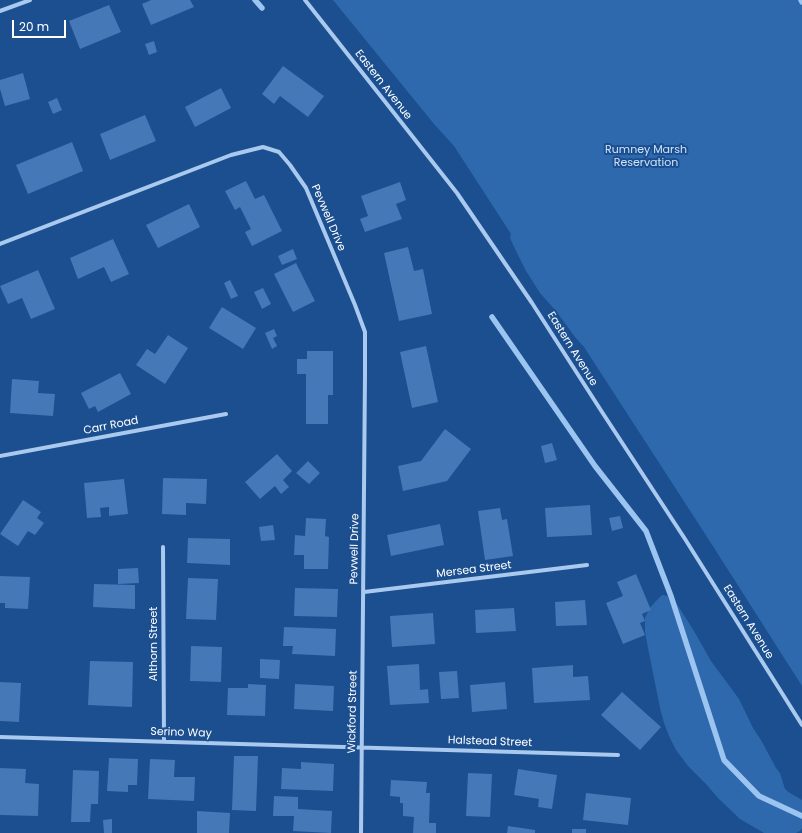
<!DOCTYPE html>
<style>
body{margin:0}
#map{position:relative;width:802px;height:833px;overflow:hidden;background:#1b4f8f;font-family:Poppins,sans-serif}
canvas{display:block}
.scale{position:absolute;left:12px;top:20px;width:54px;height:18px;box-sizing:border-box;border:2px solid #fff;border-top:0;padding-left:5px;font-size:12px;line-height:14px;white-space:nowrap;color:#fff;-webkit-text-stroke:3px #1b4f8f;paint-order:stroke}
</style>
<div id="map">
<canvas width="802" height="833"></canvas>
<div class="scale">20 m</div>
</div>
<script>
const c = document.querySelector('canvas').getContext('2d');
c.lineJoin = 'round';
function fill(path, color) {
  c.fillStyle = color;
  c.fill(path, 'evenodd');
}
function poly(rows) {
  const path = new Path2D();
  for (const r of rows) {
    path.moveTo(r[0], r[1]);
    for (let i = 2; i < r.length; i += 2) path.lineTo(r[i], r[i + 1]);
  }
  return path;
}
function stroke(path, color, width, dash) {
  c.strokeStyle = color;
  c.lineWidth = width;
  c.lineCap = dash ? 'butt' : 'round';
  c.setLineDash(dash || []);
  c.stroke(path);
}
function label(font, color, halo, rows, align = 'center') {
  c.font = font + ' Poppins,sans-serif';
  c.lineWidth = 4;
  c.setLineDash([]);
  c.textBaseline = 'middle';
  c.strokeStyle = halo;
  c.fillStyle = color;
  for (const [text, x, y, turn = 0] of rows) {
    c.save();
    c.translate(x, y);
    c.rotate((+turn || 0) * Math.PI / 180);
    c.textAlign = isNaN(turn) ? turn : align;
    if (halo) c.strokeText(text, 0, 0);
    c.fillText(text, 0, 0);
    c.restore();
  }
}
const green = poly([
 [333,0,802,0,802,686,709,540,584,347,575,337,556,311,540,293,526,271,515,249,510,238,511,234,454,146,434,124],
 [662,595,668,596,675,601,694,631,711,661,739,699,753,728,761,740,776,768,780,773,785,789,790,793,802,800,802,828,800,831,796,833,764,833,740,819,718,798,706,784,688,766,676,750,669,736,664,723,660,708,647,643,645,631,645,618,649,609,655,602]
]);
const stream = poly([
 [255,0,262,8],
 [801,0,802,2],
 [492,317,595,466,646,531,671,596,724,760,759,796,802,816]
]);
const building = poly([
 [151,0,190,0,194,7,151,25,142,4],
 [109,5,121,32,80,49,69,21],
 [154,41,157,52,149,55,145,44],
 [283,66,324,96,308,117,280,96,274,104,262,94],
 [23,73,30,99,5,106,0,89,0,80],
 [221,88,231,108,195,127,185,107],
 [57,98,62,110,53,114,48,102],
 [145,115,156,141,110,160,100,134],
 [72,142,83,171,28,194,16,165],
 [246,181,255,199,264,195,282,231,252,246,245,232,251,229,240,207,235,210,225,191],
 [400,182,406,200,396,204,402,219,365,232,360,219,368,216,361,196],
 [189,204,200,227,158,248,146,225],
 [113,239,129,274,111,282,104,267,78,279,70,258],
 [408,247,414,271,423,269,432,314,399,321,384,253],
 [293,249,297,259,282,265,278,256],
 [296,263,315,301,293,312,274,274],
 [38,270,55,309,31,319,22,298,8,304,0,286],
 [230,280,238,296,231,299,224,283],
 [263,288,271,304,262,309,254,292],
 [222,307,256,328,243,349,209,328],
 [274,329,277,336,273,338,277,346,272,349,265,333],
 [168,335,188,348,165,384,136,365,147,349,155,354],
 [426,346,438,402,412,408,400,352],
 [307,351,333,351,333,395,328,395,328,424,306,424,306,374,297,374,297,359,307,359],
 [120,373,131,394,98,412,95,406,89,409,81,393],
 [12,379,39,381,38,393,55,394,53,416,10,413],
 [445,429,471,449,447,481,403,491,398,466,421,461],
 [552,443,557,460,545,463,541,446],
 [277,454,292,471,283,480,289,487,281,494,275,486,260,499,245,482],
 [308,461,320,473,309,484,296,473],
 [163,478,207,479,206,504,186,503,186,515,162,514],
 [124,479,128,514,109,516,109,507,100,508,101,517,87,518,84,483],
 [23,500,41,512,37,518,44,523,35,535,28,531,18,546,0,534],
 [590,505,592,535,547,537,545,508],
 [500,508,502,520,507,519,513,556,485,560,478,511],
 [620,516,623,528,612,531,609,518],
 [306,518,326,519,325,536,329,537,328,569,304,569,304,555,294,555,295,535,305,536],
 [440,524,444,545,391,556,387,535],
 [273,525,275,540,261,541,259,527],
 [188,538,230,539,230,565,187,563],
 [138,568,139,583,118,584,118,569],
 [636,574,651,610,642,614,645,621,640,623,645,635,623,644,606,603,623,596,617,582],
 [0,576,30,577,28,609,5,608,5,603,0,603],
 [188,578,218,579,216,620,186,619],
 [94,584,135,585,135,609,93,607],
 [295,588,338,589,337,617,294,616],
 [585,600,587,625,556,626,555,602],
 [514,608,516,631,476,633,475,610],
 [433,613,435,644,392,647,390,616],
 [284,627,336,629,335,656,292,654,293,646,283,646],
 [191,646,222,647,221,682,190,681],
 [260,659,280,660,279,679,260,678],
 [90,661,133,662,132,707,88,705],
 [419,664,420,690,428,689,429,703,390,705,387,666],
 [573,665,573,677,588,676,590,700,534,703,532,668],
 [457,671,459,698,441,699,439,672],
 [0,682,21,683,19,722,0,721],
 [505,682,507,709,472,712,470,685],
 [248,684,266,685,265,716,227,715,228,688,248,688],
 [295,684,334,686,333,711,294,709],
 [622,692,661,727,640,750,601,715],
 [234,756,258,756,256,811,232,810],
 [109,758,138,759,137,785,128,785,128,792,107,791],
 [150,759,175,760,174,777,195,777,194,801,148,799],
 [301,762,334,764,333,791,281,789,282,768,301,769],
 [0,768,26,769,25,783,39,784,38,816,0,815],
 [518,769,557,775,552,809,538,807,539,799,514,795],
 [73,770,99,771,98,804,91,804,90,822,71,822],
 [468,773,492,774,490,817,466,816],
 [391,780,427,782,426,793,430,793,429,823,436,823,436,833,413,833,414,817,403,816,403,803,400,803,400,797,390,796],
 [586,793,631,798,628,825,583,820],
 [274,796,298,797,298,809,332,811,331,833,293,831,294,816,273,816],
 [197,811,230,813,229,833,197,833],
 [112,819,112,833,104,833,103,820],
 [508,826,535,830,535,833,507,833],
 [572,829,586,829,586,833,572,833]
]);
const minor = poly([
 [305,0,457,193,532,303,602,412,685,539,802,725],
 [0,11,30,0],
 [0,244,231,155,263,147,279,152,290,165,306,188,355,305,365,332,365,374,361,833],
 [0,456,226,414],
 [163,547,164,742],
 [364,592,587,565],
 [0,737,618,755]
]);
const streetNames = [
 ["Eastern Avenue",383,85,52],
 ["Pevwell Drive",328,218,67],
 ["Eastern Avenue",572,349,58],
 ["Carr Road",111,426,-11],
 ["Pevwell Drive",355,549,-89],
 ["Mersea Street",474,570,-7],
 ["Eastern Avenue",748,622,58],
 ["Althorn Street",154,644,-90],
 ["Wickford Street",353,712,-89],
 ["Serino Way",181,733,2],
 ["Halstead Street",490,742,2]
];
const parkNames = [
 ["Rumney Marsh",646,150],
 ["Reservation",646,163]
];
fill(green, '#2e69ad');
stroke(stream, '#9cc4f0', 5.5);
fill(building, '#4478b7');
stroke(minor, '#a9c9ee', 4);
label('11px', '#fff', '#1b4f8f', streetNames);
label('11px', '#cfe3fa', '#1b4f8f', parkNames);
</script>
